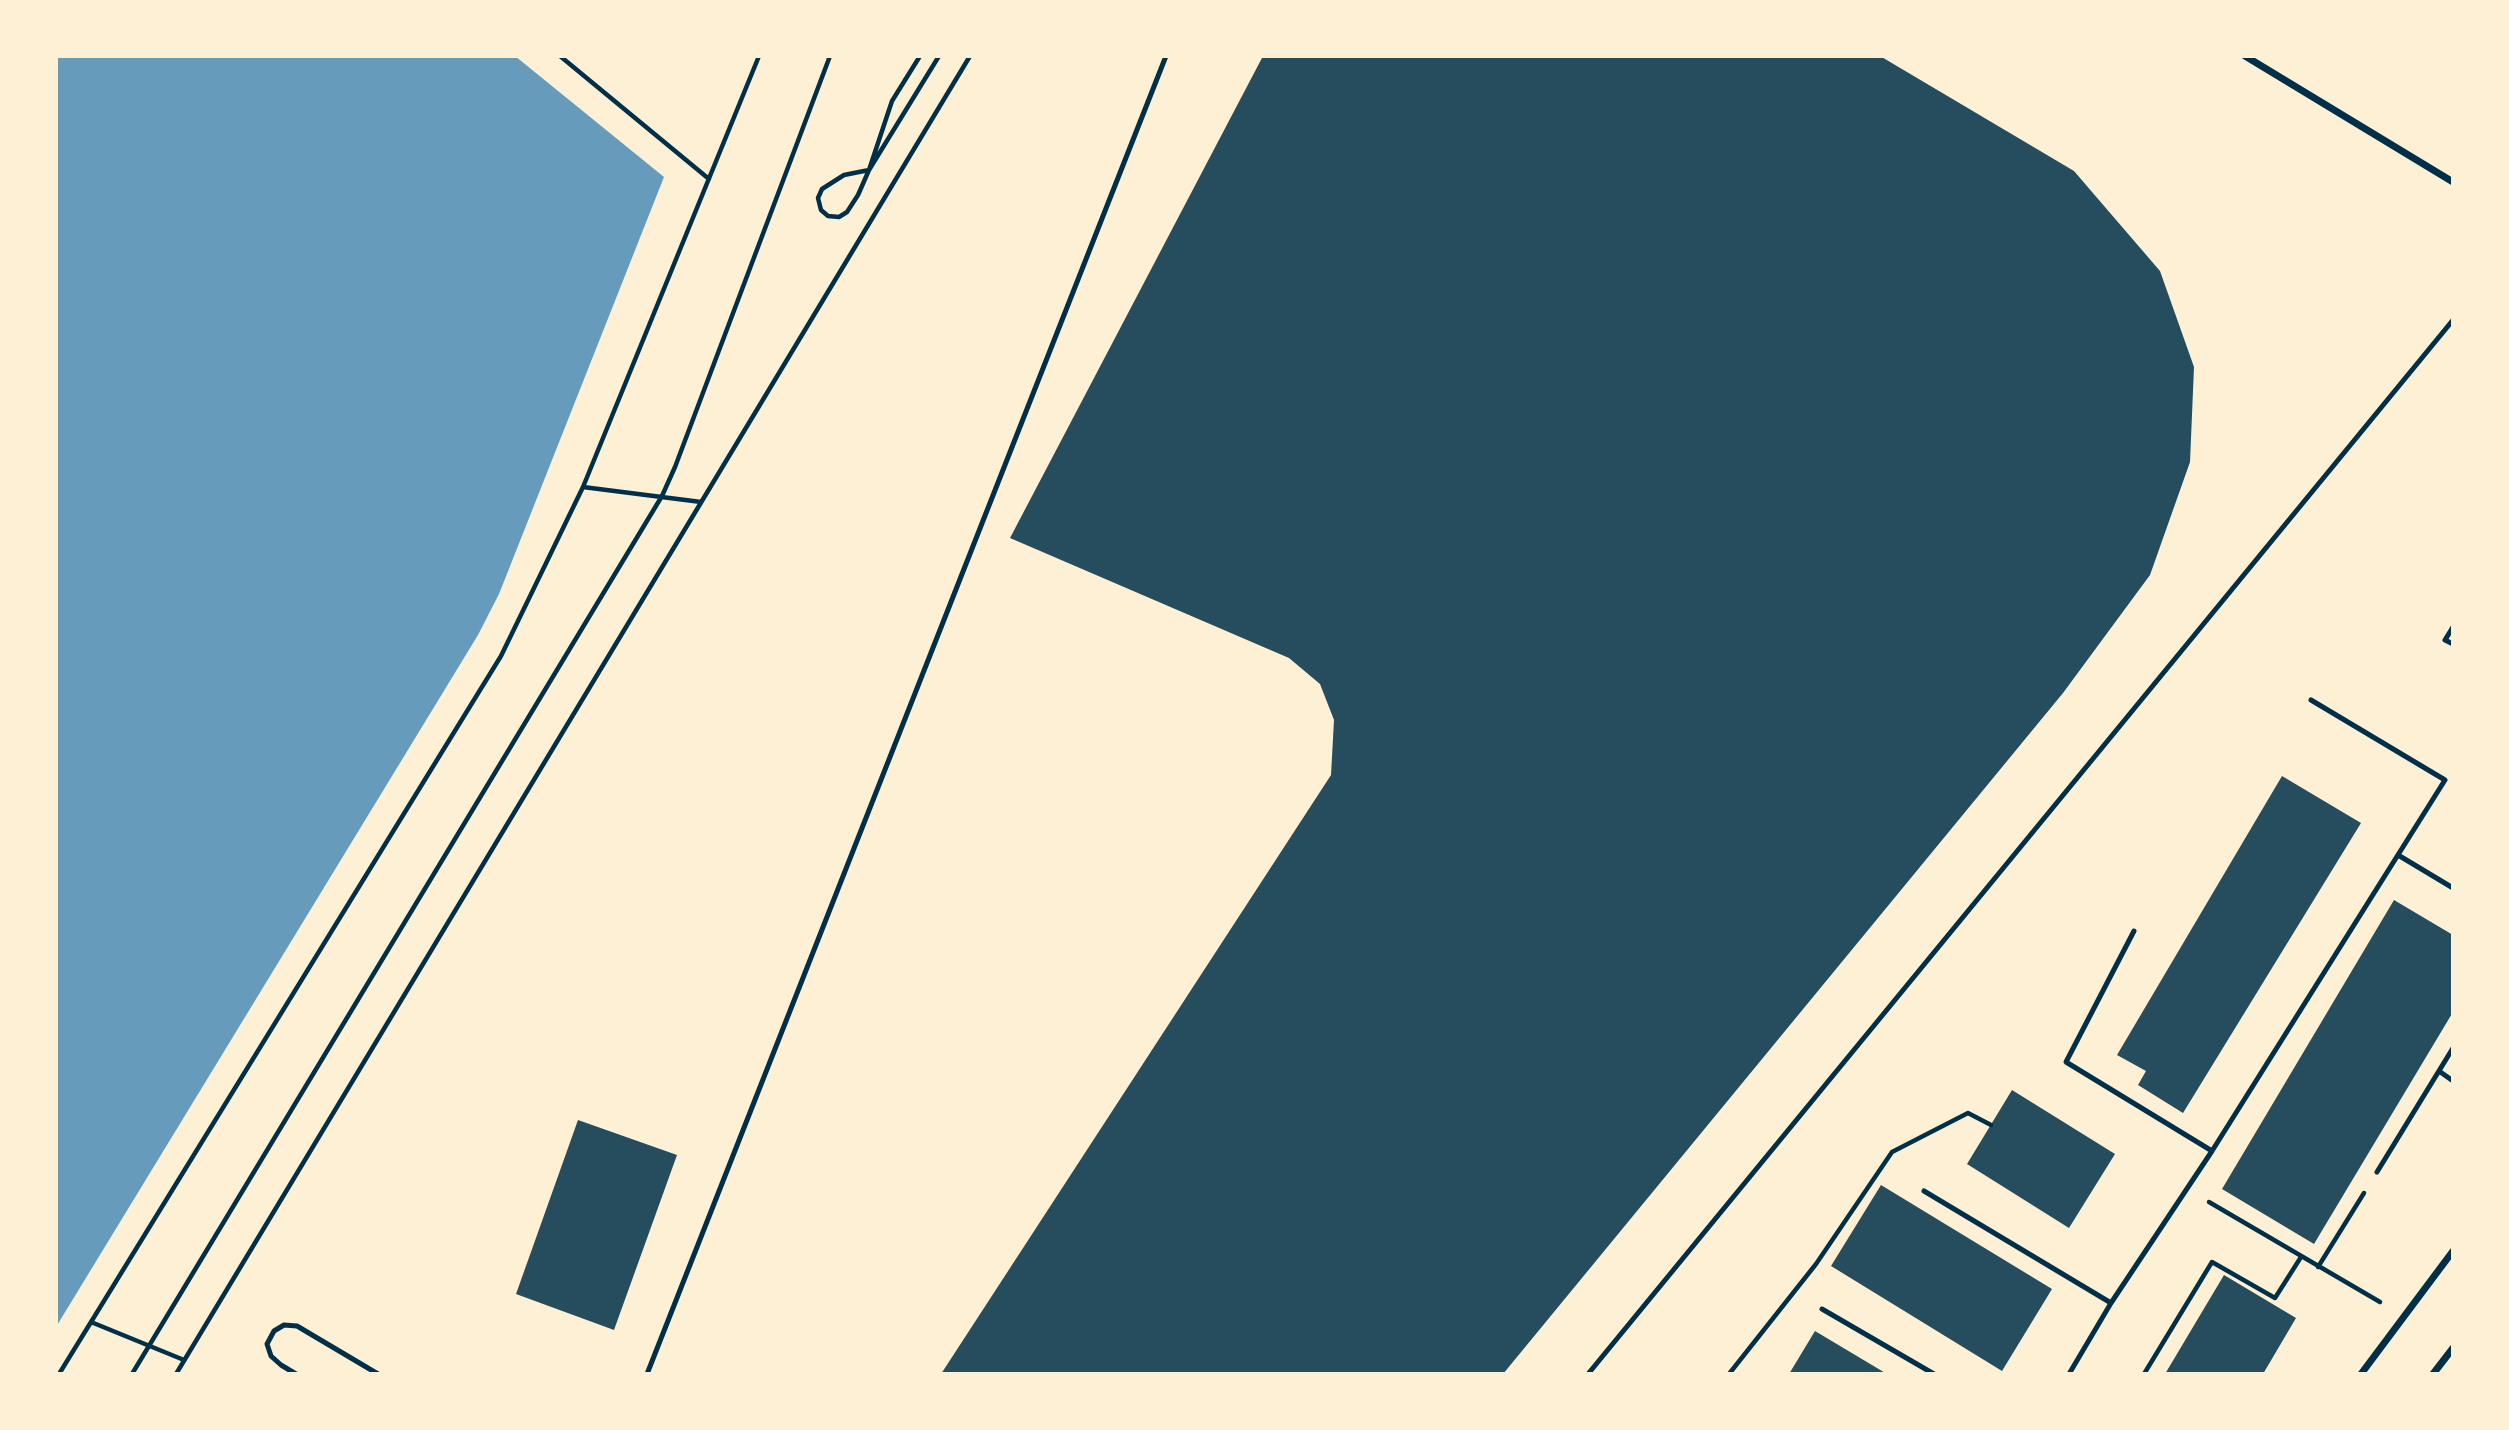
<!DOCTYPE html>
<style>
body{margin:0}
#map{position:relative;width:2509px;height:1430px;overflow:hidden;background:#fdf0d5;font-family:Barlow,sans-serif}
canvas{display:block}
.frame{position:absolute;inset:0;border:58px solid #fdf0d5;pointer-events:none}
</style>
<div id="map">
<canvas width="2509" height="1430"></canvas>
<div class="frame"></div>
</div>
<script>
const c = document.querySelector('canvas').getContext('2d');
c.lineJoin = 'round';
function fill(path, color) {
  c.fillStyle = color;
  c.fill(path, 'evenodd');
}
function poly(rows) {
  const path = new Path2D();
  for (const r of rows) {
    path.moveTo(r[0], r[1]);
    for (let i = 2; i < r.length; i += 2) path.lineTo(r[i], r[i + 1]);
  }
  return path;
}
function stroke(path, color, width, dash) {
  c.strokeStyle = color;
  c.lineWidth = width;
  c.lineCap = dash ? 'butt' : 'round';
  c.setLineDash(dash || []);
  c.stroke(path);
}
const water = poly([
 [56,56,515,56,664,177,499,594,478,635,56,1327]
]);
const building = poly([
 [1263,56,1880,56,2074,171,2160,271,2194,367,2190,462,2150,575,2063,693,1503,1374,941,1374,1331,775,1334,720,1320,684,1289,658,1010,538],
 [2282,776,2361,823,2183,1113,2138,1085,2146,1071,2117,1055],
 [2394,900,2453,935,2453,1012,2314,1244,2222,1189],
 [2012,1090,2115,1154,2069,1228,1967,1164],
 [578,1120,677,1155,614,1330,516,1294],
 [1881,1185,2052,1289,2002,1371,1831,1266],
 [2224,1275,2296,1318,2263,1374,2165,1374],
 [1815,1331,1887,1374,1789,1374]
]);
const path = poly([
 [560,56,709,179],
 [920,56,892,101,869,170,858,195,847,212,839,217,828,216,821,210,818,198,822,189,844,175,869,170,939,56],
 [583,487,701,502],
 [2209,1202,2380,1302],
 [2318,1267,2364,1193],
 [91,1322,184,1360],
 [59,1374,501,656,583,487,759,56],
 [132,1374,662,496,675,467,830,56],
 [176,1374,970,56],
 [1729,1374,1816,1264,1892,1152,1968,1113,1991,1125],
 [2144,1374,2212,1262,2275,1298,2301,1257]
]);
const service = poly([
 [2453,627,2445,640,2453,644],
 [2398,855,2453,888],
 [2134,931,2066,1062,2212,1151],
 [2439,1071,2453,1081],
 [2377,1172,2453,1048],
 [1924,1191,2111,1303],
 [1822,1309,1934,1374],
 [296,1374,281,1365,271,1356,267,1344,274,1331,284,1325,297,1326,378,1374],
 [647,1374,1166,56],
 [1588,1374,2453,320],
 [2069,1374,2111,1303,2212,1151,2445,780,2311,700]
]);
const minor = poly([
 [2245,56,2453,182],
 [2361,1374,2453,1251],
 [2433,1374,2453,1348]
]);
fill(water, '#669bbc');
fill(building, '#264d5e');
stroke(path, '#003049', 4.5);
stroke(service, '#003049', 5);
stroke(minor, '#003049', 7);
</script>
